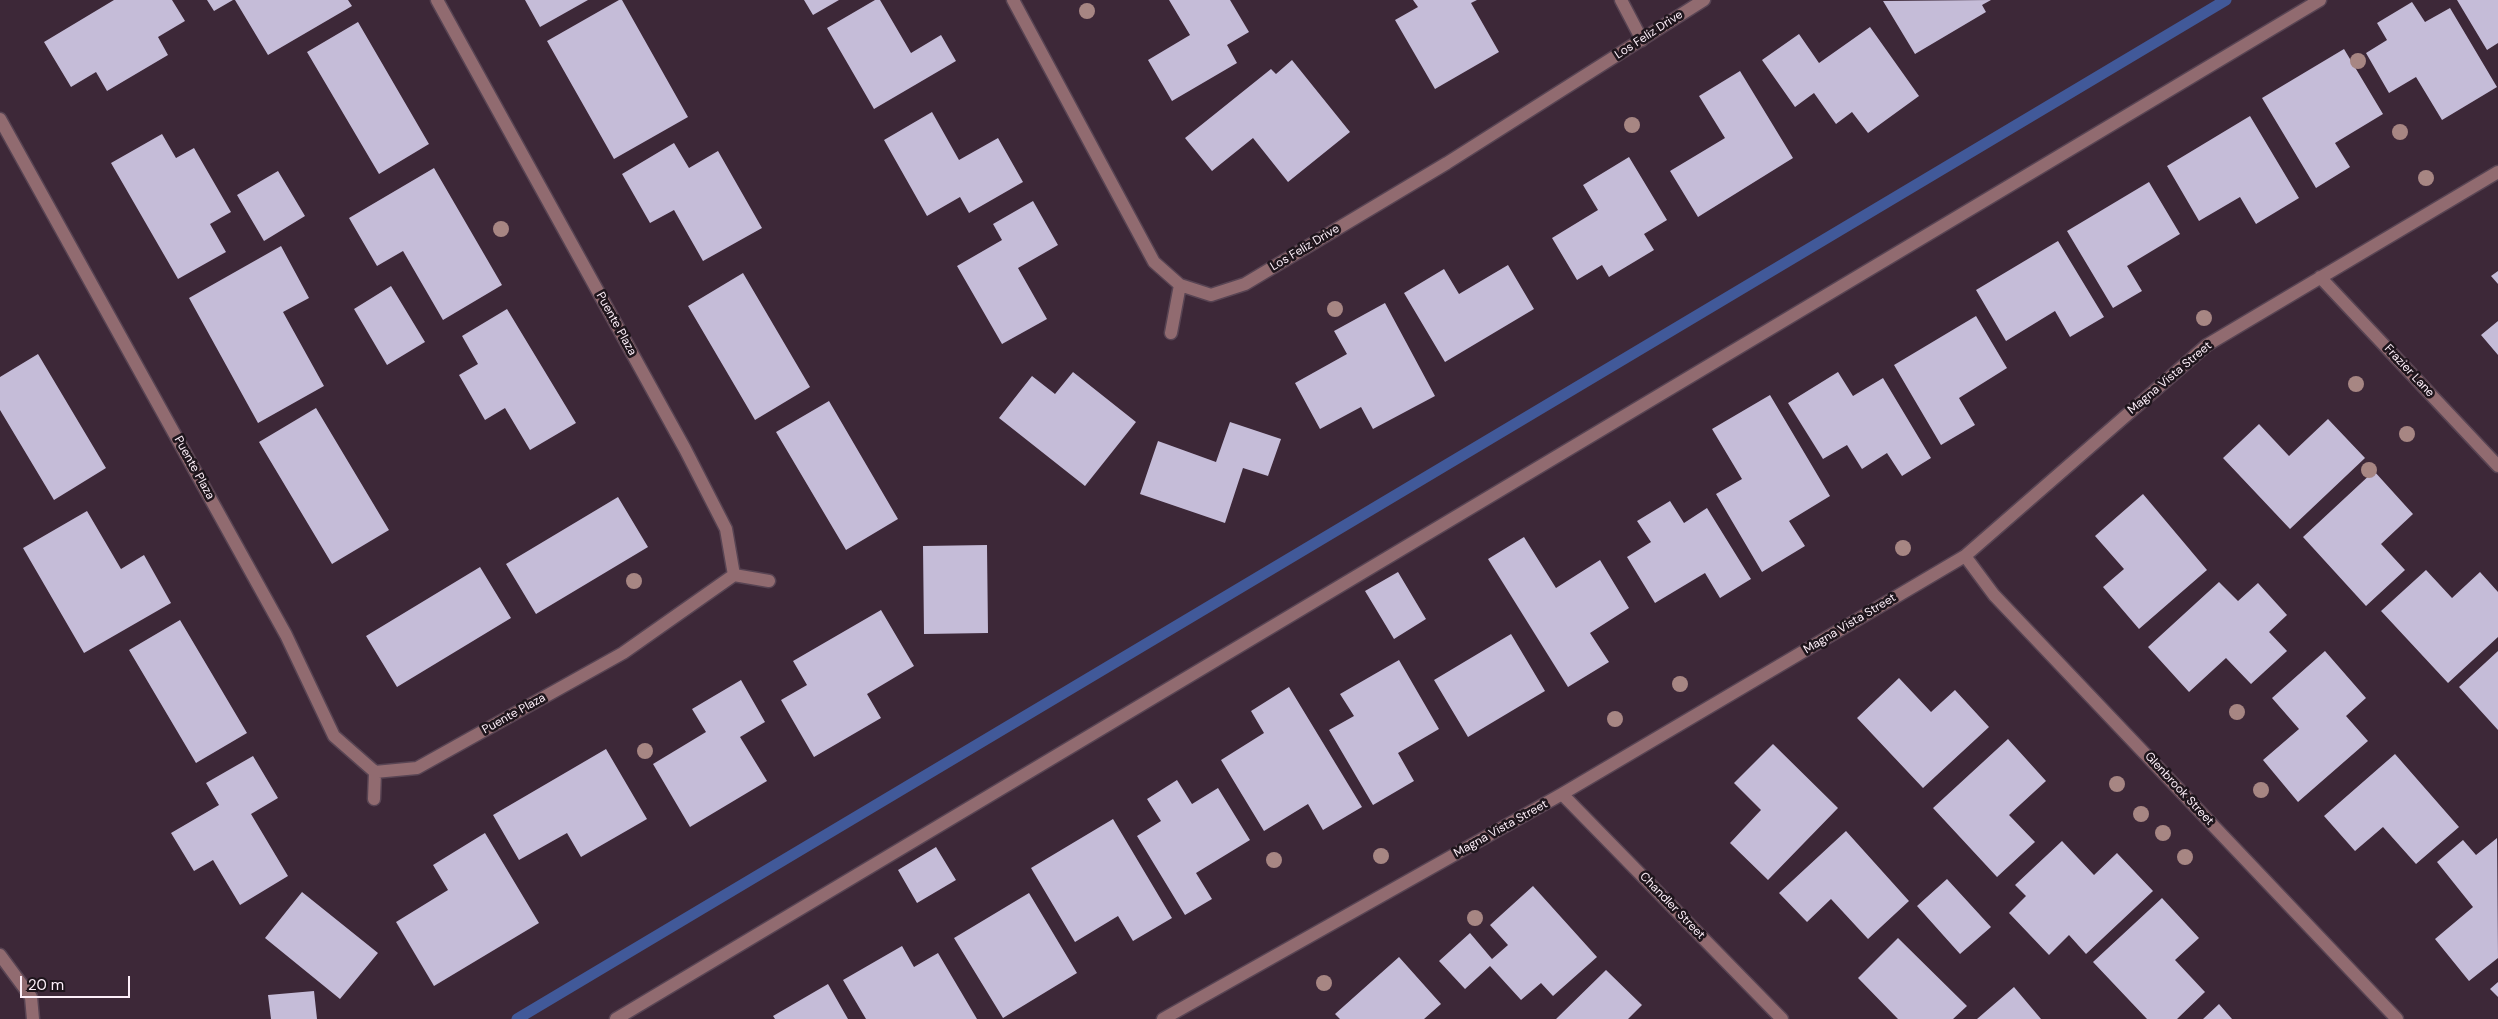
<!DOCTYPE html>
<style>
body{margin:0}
#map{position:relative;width:2498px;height:1019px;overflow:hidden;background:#3d2838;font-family:"DM Sans",sans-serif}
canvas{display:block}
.scale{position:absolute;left:20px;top:976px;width:110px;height:22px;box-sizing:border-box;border:2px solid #fdeff9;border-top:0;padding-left:6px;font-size:15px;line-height:18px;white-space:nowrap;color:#fdeff9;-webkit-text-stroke:4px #1e151c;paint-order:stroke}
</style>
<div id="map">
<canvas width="2498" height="1019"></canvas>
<div class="scale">20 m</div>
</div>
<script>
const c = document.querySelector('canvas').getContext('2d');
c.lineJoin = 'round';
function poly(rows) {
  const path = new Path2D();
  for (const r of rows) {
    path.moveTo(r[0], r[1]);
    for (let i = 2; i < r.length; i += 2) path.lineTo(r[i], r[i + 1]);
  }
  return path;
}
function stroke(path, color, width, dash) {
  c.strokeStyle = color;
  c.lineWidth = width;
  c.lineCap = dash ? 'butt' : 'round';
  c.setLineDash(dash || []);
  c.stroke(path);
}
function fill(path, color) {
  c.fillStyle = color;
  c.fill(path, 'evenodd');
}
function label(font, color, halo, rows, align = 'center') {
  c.font = font + ' "DM Sans",sans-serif';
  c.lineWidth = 5;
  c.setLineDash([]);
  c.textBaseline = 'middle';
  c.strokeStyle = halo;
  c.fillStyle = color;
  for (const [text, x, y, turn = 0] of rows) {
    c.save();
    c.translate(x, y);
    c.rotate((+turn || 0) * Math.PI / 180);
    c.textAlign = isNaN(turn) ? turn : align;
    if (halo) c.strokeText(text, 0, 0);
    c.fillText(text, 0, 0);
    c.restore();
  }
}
const stream = poly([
 [517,1019,2226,0]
]);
const building = poly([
 [114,0,172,0,185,21,158,37,168,55,107,91,96,72,71,87,44,42],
 [207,0,233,0,214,11],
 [235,0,348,0,352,6,268,55],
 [525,0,588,0,540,27],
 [619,0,622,0,688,117,614,159,547,41],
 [804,0,839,0,813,15],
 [875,0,880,0,911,53,941,35,956,61,874,109,827,28],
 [1169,0,1230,0,1249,32,1227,45,1237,63,1172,101,1148,60,1190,35],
 [1413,0,1477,0,1471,3,1499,52,1435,89,1395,20,1418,7],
 [1991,0,1982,5,1986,12,1915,54,1883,1],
 [2457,0,2498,0,2498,43,2487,50],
 [2412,2,2425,22,2450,8,2497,87,2442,120,2416,77,2389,93,2366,53,2387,40,2377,23],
 [358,22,429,144,379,174,307,52],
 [1870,27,1919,96,1868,133,1852,112,1836,124,1814,93,1795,107,1762,60,1799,34,1819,63],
 [2344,49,2383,114,2335,143,2350,167,2316,188,2262,98],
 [1292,60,1350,132,1288,182,1253,138,1212,171,1185,138,1271,69,1276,74],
 [1740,71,1793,158,1698,217,1670,171,1725,138,1699,96],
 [932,112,959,160,998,138,1023,182,969,213,960,197,927,216,884,140],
 [2250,116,2299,198,2256,224,2240,197,2199,221,2167,166],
 [162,134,176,158,194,148,231,212,210,224,226,252,178,279,111,163],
 [674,143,689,168,718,151,762,228,703,261,674,210,650,223,622,174],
 [1629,157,1667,220,1644,234,1654,250,1609,277,1602,265,1577,280,1552,238,1598,210,1583,185],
 [434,168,502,285,443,320,403,251,377,266,349,218],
 [278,171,305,216,264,241,237,195],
 [2149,182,2180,234,2127,266,2142,291,2113,308,2067,231],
 [1033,201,1058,245,1018,268,1047,319,1002,344,957,266,1002,240,993,224],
 [2058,241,2104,317,2070,337,2055,311,2006,341,1976,290],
 [281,246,309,298,283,312,324,386,258,423,189,298],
 [1508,265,1534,309,1445,362,1404,293,1444,269,1459,294],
 [2498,271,2498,284,2491,276],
 [743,273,810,387,755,420,688,306],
 [391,286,425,342,387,365,354,309],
 [1385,303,1435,396,1373,429,1361,407,1320,429,1295,383,1347,354,1334,331],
 [507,309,576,423,530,450,505,408,485,420,459,375,478,364,462,336],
 [1976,316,2007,368,1959,398,1975,425,1941,445,1894,365],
 [2498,321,2498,355,2481,335],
 [38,354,106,468,54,500,0,410,0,377],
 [1073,372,1136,422,1085,486,999,418,1032,376,1055,394],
 [1838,372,1853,396,1883,378,1931,458,1902,476,1887,453,1862,469,1847,445,1823,459,1788,403],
 [1770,395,1830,496,1789,521,1805,546,1762,572,1716,494,1742,479,1712,429],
 [829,401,898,519,846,550,776,432],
 [316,408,389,530,332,564,259,442],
 [2328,419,2365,458,2290,529,2223,458,2259,424,2289,456],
 [1230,422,1281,439,1268,476,1243,468,1225,523,1140,494,1158,441,1216,462],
 [2374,471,2413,514,2381,544,2405,570,2366,606,2303,537],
 [2143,494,2207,570,2139,629,2103,587,2124,569,2095,536],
 [618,497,648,547,536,614,506,564],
 [1670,501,1684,523,1707,508,1751,579,1720,598,1705,573,1655,603,1627,557,1651,542,1637,521],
 [87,511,121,569,144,555,171,603,84,653,23,548],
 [1524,537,1556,588,1600,560,1629,608,1590,633,1609,662,1568,687,1488,559],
 [987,545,988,633,924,634,923,546],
 [480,567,511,618,397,687,366,636],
 [2426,570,2452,598,2480,572,2498,592,2498,637,2448,683,2381,611],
 [1398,572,1426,619,1394,639,1365,591],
 [2219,582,2238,601,2258,583,2287,615,2269,632,2287,651,2251,684,2226,658,2189,692,2148,647],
 [881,610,914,666,867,694,881,718,814,757,781,700,807,685,793,661],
 [180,620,247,733,196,763,129,650],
 [1511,634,1545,691,1468,737,1434,680],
 [2325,651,2366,698,2346,716,2368,741,2298,802,2263,760,2299,729,2272,698],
 [2498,651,2498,730,2459,687],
 [1399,660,1439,729,1398,753,1414,781,1373,805,1329,730,1354,716,1340,694],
 [1899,678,1931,712,1955,690,1989,727,1923,788,1857,718],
 [741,680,765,722,740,737,767,781,690,827,653,764,706,732,692,709],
 [1289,687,1362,807,1323,830,1308,804,1264,831,1221,760,1264,733,1251,711],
 [2008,739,2046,781,2009,815,2035,842,1997,877,1933,808],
 [1773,744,1838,808,1768,880,1730,843,1761,810,1734,783],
 [606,749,647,819,581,857,567,833,519,860,493,815],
 [2395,754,2459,827,2416,864,2383,827,2355,851,2324,816],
 [253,756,278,798,251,814,288,876,240,905,213,860,194,871,171,833,219,805,206,783],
 [1177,780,1192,804,1218,788,1250,840,1196,873,1212,899,1185,915,1137,836,1161,821,1147,799],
 [1113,819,1172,918,1133,941,1118,916,1075,942,1031,868],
 [1846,831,1909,901,1868,939,1831,899,1807,922,1779,893],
 [485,833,539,923,434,986,396,922,448,890,433,865],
 [2497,838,2498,958,2469,981,2435,939,2473,907,2437,862,2463,840,2476,855],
 [2062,841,2094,875,2117,853,2153,891,2086,954,2069,935,2049,955,2009,913,2026,896,2015,885],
 [936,847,956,880,917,903,898,870],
 [1947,879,1991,927,1960,954,1917,906],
 [1533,886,1597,957,1553,996,1541,983,1521,1000,1490,966,1465,989,1439,961,1470,933,1492,959,1508,945,1490,925],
 [302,892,378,953,340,999,265,938],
 [1029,893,1077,973,1003,1018,954,938],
 [2162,898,2199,938,2175,960,2205,992,2177,1019,2147,1019,2093,962],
 [1898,938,1967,1006,1953,1019,1898,1019,1858,978],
 [902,946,914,967,938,953,977,1019,866,1019,843,980],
 [1399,957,1441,1004,1424,1019,1340,1019,1335,1014],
 [1606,970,1642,1005,1628,1019,1556,1019],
 [2498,982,2498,997,2490,989],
 [828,984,848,1019,775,1019,773,1016],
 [2014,987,2041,1019,1977,1019],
 [314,991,317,1019,271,1019,268,995],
 [2219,1004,2232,1019,2203,1019]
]);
const minor = poly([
 [1013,0,1154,262,1180,285,1211,295,1245,284,1447,163,1704,0],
 [1621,0,1642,40],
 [0,119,286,635,334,736,375,772,417,768,623,653,734,575,726,529,685,449,437,0],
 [2320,277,2498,466],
 [1171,333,1180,285],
 [1965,556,1994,595,2397,1019],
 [734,575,769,581],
 [1562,794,1782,1019],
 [374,799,375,772],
 [0,955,31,997,33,1019],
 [616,1019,2320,0],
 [1163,1019,1562,794,1965,556,2207,345,2498,172]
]);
const trees = [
 [1087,11],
 [2358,61],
 [1632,125],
 [2400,132],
 [2426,178],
 [501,229],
 [1335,309],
 [2204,318],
 [2356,384],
 [2407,434],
 [2369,470],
 [1903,548],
 [634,581],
 [1680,684],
 [2237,712],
 [1615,719],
 [645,751],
 [2117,784],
 [2261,790],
 [2141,814],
 [2163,833],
 [1381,856],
 [2185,857],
 [1274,860],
 [1475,918],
 [1324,983]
];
const streetNames = [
 ["Los Feliz Drive",1649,35,-33],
 ["Los Feliz Drive",1305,248,-31],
 ["Puente Plaza",616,324,61],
 ["Frazier Lane",2409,371,47],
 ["Magna Vista Street",2170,378,-40],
 ["Puente Plaza",194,468,61],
 ["Magna Vista Street",1850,624,-31],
 ["Puente Plaza",514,714,-29],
 ["Glenbrook Street",2179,789,47],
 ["Magna Vista Street",1501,829,-29],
 ["Chandler Street",1672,906,46]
];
stroke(stream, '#415999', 11);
fill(building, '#c5bcd8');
stroke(minor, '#584453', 15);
stroke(minor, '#916b70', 12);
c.fillStyle = '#a78683';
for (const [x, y] of trees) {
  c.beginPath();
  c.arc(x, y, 8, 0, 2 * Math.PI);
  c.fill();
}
label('12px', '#fdeff9', '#1e151c', streetNames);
</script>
